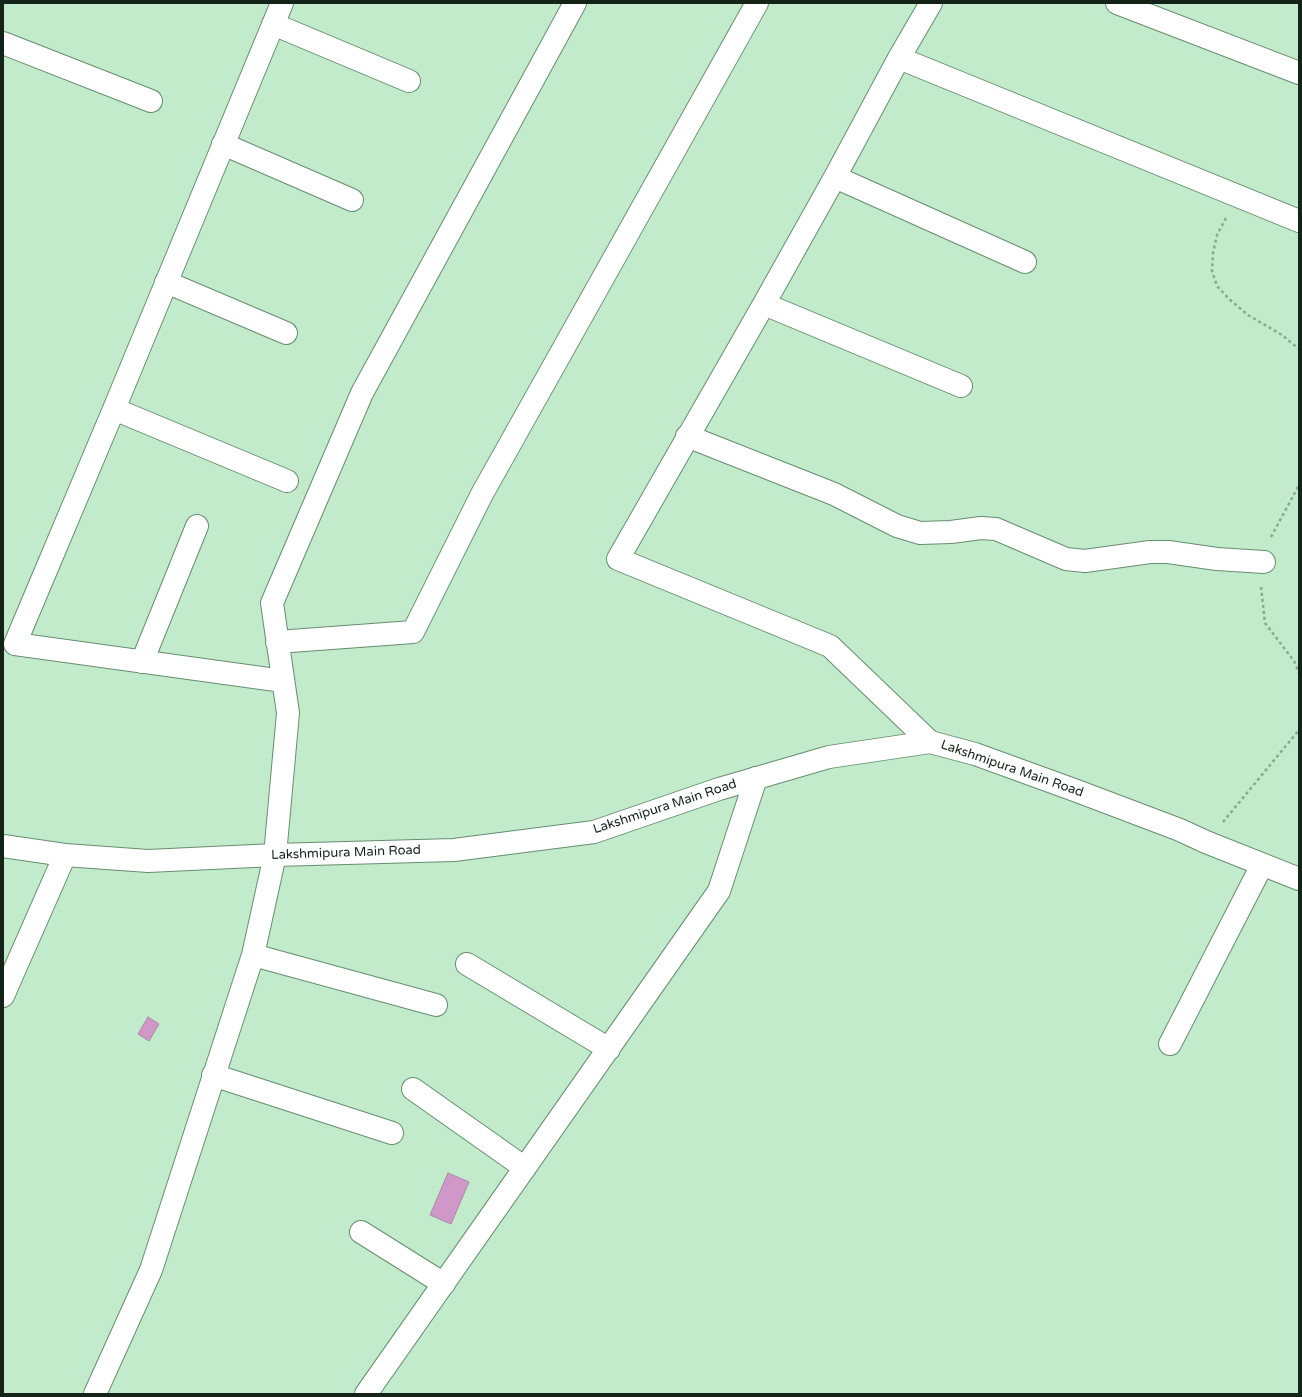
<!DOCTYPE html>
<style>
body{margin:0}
#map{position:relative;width:1302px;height:1397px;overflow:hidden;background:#c2ebcb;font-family:"Varela Round",sans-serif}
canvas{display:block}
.frame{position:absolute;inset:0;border:4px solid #142318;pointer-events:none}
</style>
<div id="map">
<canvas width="1302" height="1397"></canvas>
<div class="frame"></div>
</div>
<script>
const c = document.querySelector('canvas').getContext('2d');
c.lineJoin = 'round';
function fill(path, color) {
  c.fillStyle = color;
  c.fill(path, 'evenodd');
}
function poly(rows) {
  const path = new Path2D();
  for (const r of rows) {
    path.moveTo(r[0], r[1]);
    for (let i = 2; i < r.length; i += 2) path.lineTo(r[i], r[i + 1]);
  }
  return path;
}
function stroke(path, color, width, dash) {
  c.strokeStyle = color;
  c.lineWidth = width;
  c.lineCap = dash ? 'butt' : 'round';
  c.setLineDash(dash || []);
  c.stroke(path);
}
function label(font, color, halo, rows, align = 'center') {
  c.font = font + ' "Varela Round",sans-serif';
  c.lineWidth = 3;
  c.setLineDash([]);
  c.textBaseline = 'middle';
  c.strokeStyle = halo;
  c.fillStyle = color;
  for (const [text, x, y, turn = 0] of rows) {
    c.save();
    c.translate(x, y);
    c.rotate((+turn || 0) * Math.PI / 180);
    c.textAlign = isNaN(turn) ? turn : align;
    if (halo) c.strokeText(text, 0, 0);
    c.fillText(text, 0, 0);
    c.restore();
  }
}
const building = poly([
 [148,1017,159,1024,149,1041,138,1034,148,1017],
 [448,1173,469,1182,451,1224,430,1215,448,1173]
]);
const path = poly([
 [1226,218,1217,235,1213,253,1212,271,1217,286,1229,299,1248,315,1282,335,1299,349],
 [1271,537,1299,485],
 [1261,587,1265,623,1294,661,1299,673],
 [1223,822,1299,730]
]);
const minor = poly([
 [282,3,114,409,15,644,283,681],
 [1117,3,1299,73],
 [273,24,409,81],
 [3,43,151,101],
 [899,58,1299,221],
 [223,144,352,200],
 [835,177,1025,262],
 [166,282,286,333],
 [764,304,961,386],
 [114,409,287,481],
 [687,436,834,494,897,526,920,533,951,532,981,528,996,529,1066,559,1085,561,1150,552,1168,552,1217,559,1264,562],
 [277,642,413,632,482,494,757,3],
 [142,662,197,526],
 [930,742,830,646,618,559,764,304,835,177,899,58,931,3],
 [253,955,436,1005],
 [467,964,609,1049],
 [3,996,65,855],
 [1170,1044,1262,865],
 [213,1075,392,1133],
 [413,1089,525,1168],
 [361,1232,444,1284],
 [95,1394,151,1270,253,955,275,855,288,713,272,603,362,393,575,3],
 [366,1394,719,891,756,778]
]);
const major = poly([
 [3,846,65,855,148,861,275,855,454,850,594,832,719,789,829,757,930,742,975,754,1077,791,1180,830,1206,842,1299,879]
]);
const streetNames = [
 ["Lakshmipura Main Road",1012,769,19],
 ["Lakshmipura Main Road",665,807,-18],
 ["Lakshmipura Main Road",346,853,-2]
];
fill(building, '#d098c9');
stroke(building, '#aa87a5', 1);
stroke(minor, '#678d70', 24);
stroke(major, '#678d70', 24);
stroke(path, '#88a990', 2.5, [3, 3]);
stroke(minor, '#fff', 22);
stroke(major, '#fff', 22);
label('13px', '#142318', '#fff', streetNames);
</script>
